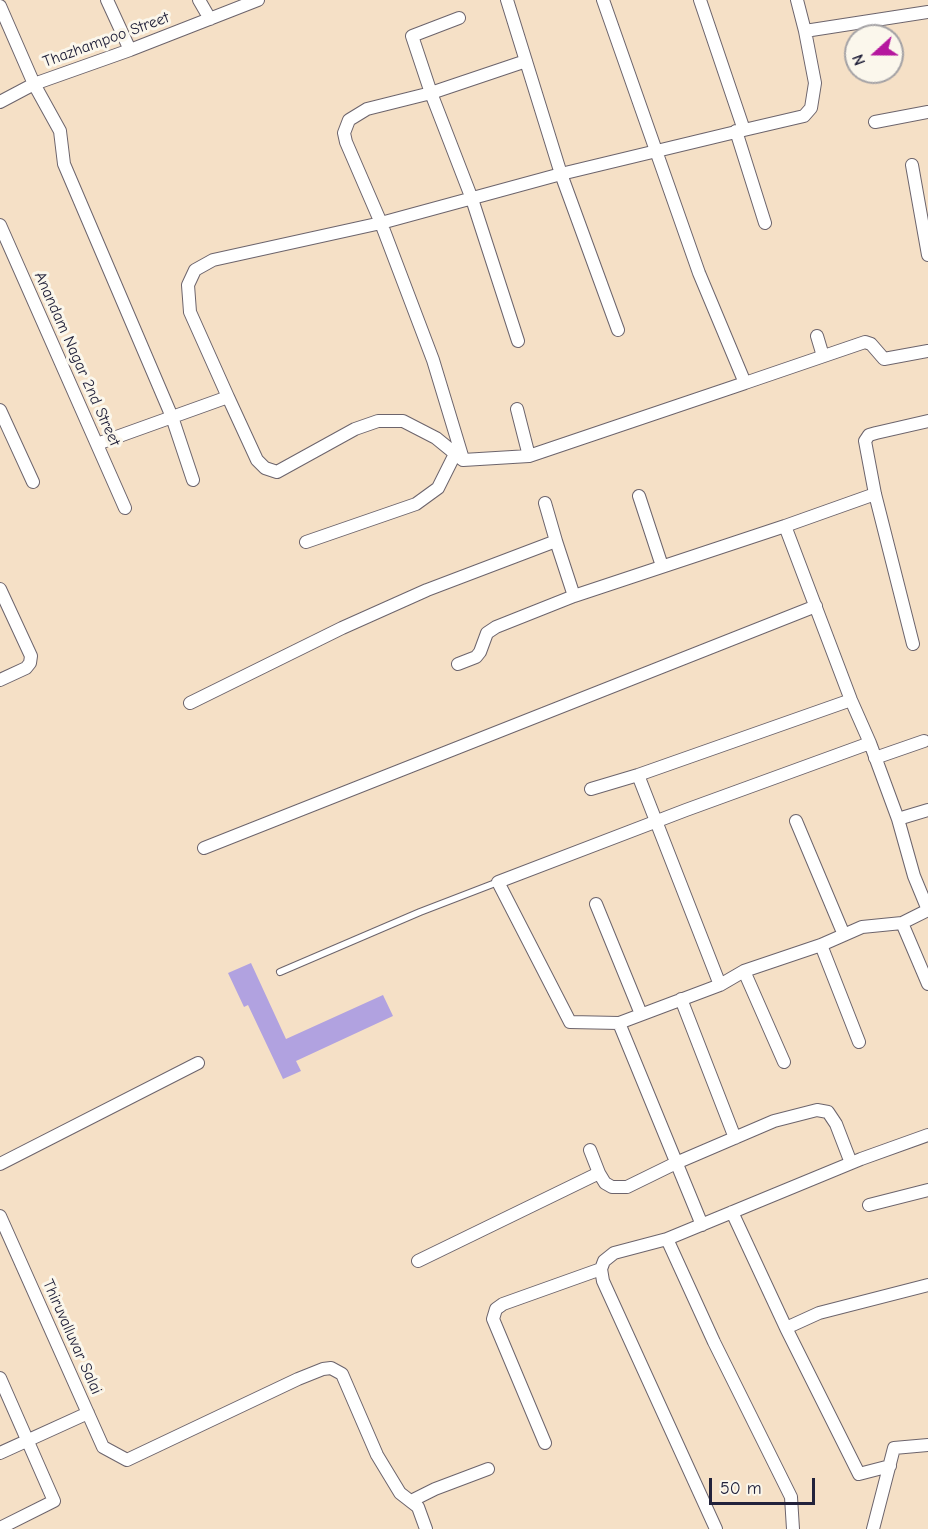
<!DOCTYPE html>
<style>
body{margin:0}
#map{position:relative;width:928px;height:1529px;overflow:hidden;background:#f5e0c6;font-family:"Comic Neue",sans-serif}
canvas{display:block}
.north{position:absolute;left:844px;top:24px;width:60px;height:60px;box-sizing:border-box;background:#fbf7ec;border:2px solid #a4a2a5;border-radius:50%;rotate:249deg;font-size:16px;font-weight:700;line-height:24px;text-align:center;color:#22223b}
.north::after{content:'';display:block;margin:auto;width:21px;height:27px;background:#b5179e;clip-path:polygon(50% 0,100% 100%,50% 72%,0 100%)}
.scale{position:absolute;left:709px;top:1478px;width:106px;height:27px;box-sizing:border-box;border:3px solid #22223b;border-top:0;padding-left:8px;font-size:18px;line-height:21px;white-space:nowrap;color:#22223b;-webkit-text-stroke:4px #fbf7ec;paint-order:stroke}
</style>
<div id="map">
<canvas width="928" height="1529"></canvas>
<div class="north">N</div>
<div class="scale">50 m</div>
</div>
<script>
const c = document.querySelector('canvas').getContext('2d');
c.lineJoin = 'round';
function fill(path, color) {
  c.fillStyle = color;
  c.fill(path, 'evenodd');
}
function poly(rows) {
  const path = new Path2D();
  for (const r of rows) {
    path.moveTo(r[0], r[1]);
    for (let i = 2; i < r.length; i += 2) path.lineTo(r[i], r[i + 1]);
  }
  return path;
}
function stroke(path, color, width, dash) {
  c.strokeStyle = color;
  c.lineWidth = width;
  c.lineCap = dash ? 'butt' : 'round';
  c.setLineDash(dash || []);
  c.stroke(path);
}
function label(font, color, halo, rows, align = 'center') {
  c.font = font + ' "Comic Neue",sans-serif';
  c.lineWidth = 6;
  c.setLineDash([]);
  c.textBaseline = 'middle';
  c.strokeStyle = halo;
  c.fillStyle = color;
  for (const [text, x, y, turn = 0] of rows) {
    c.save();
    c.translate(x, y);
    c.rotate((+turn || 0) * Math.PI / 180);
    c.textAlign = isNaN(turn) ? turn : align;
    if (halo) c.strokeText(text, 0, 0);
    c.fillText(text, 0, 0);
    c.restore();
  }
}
const building = poly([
 [251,963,286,1039,383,995,393,1016,296,1061,301,1071,283,1079,248,1005,244,1007,228,973]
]);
const service = poly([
 [280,972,420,912,498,882]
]);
const minor = poly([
 [107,0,130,50],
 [199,0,210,19],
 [507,0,561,174,618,330],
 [603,0,699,273,745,383,865,342,871,344,884,359,928,351],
 [797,0,805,31],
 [0,6,34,84,60,131,64,164,172,417,193,480],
 [459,18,412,36,431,93,472,199,518,341],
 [0,102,34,84,130,50,258,0],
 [875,122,928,112],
 [744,130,804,116,811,108,815,83,805,31,928,12],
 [736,131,765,223],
 [912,165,928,255],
 [0,225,125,508],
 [817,336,823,356],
 [228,397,190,312,188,285,195,270,213,260,381,223,561,174,744,130,700,0],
 [517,409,529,456],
 [0,410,33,482],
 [97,444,228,397,257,460,265,468,277,472,355,429,378,421,403,421,436,438,463,460,529,456,745,383],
 [463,459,433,360,381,223,346,142,344,133,349,120,367,109,431,93,526,61],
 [639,496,662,566],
 [545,503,556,541],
 [785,526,875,494],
 [306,542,416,504,438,488,455,454],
 [0,589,31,656,30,663,26,668,0,680],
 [913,644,875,494,865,441,869,435,876,433,928,421],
 [458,664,476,657,480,652,487,633,496,627,574,596],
 [190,703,342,628,427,590,556,541,574,596,785,526,851,700,870,743,898,819,914,876,928,910],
 [870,743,686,810,498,882,570,1022,619,1023,720,985,744,971,821,945,862,927,902,923],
 [875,758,924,741],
 [638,775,720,985],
 [591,789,638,775,851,700],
 [898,819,928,810],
 [796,821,844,935],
 [204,848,816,606],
 [596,904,641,1014],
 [928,910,902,923,928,984],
 [821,945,859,1042],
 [744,971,784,1062],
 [681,999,735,1138],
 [619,1023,702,1225],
 [590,1150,599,1173],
 [0,1164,198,1063],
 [869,1205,928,1190],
 [732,1212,786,1328,859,1474,890,1466],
 [0,1216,103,1447,127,1460,298,1379,323,1369,331,1368,342,1374,377,1455,400,1493,418,1507,426,1529],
 [667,1239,614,1253,604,1261,601,1269,603,1281,716,1529],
 [418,1261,599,1173,605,1183,612,1187,627,1187,676,1163,774,1121,817,1110,828,1112,836,1124,851,1163],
 [786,1328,819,1313,928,1285],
 [0,1378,54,1501,0,1528],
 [545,1443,493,1319,496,1309,503,1304,601,1269],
 [0,1453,88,1413],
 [411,1501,435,1489,488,1469],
 [793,1529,791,1497,714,1342,667,1239,861,1159,928,1135],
 [873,1529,894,1448,928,1445]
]);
const streetNames = [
 ["Thazhampoo Street",106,40,-20],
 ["Anandam Nagar 2nd Street",77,359,66],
 ["Thiruvalluvar Salai",72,1337,66]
];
fill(building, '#b1a2e0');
stroke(service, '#6c646c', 8);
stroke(minor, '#6c646c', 14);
stroke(service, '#fff', 6);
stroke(minor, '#fff', 12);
label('16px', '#22223b', '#fbf7ec', streetNames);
</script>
